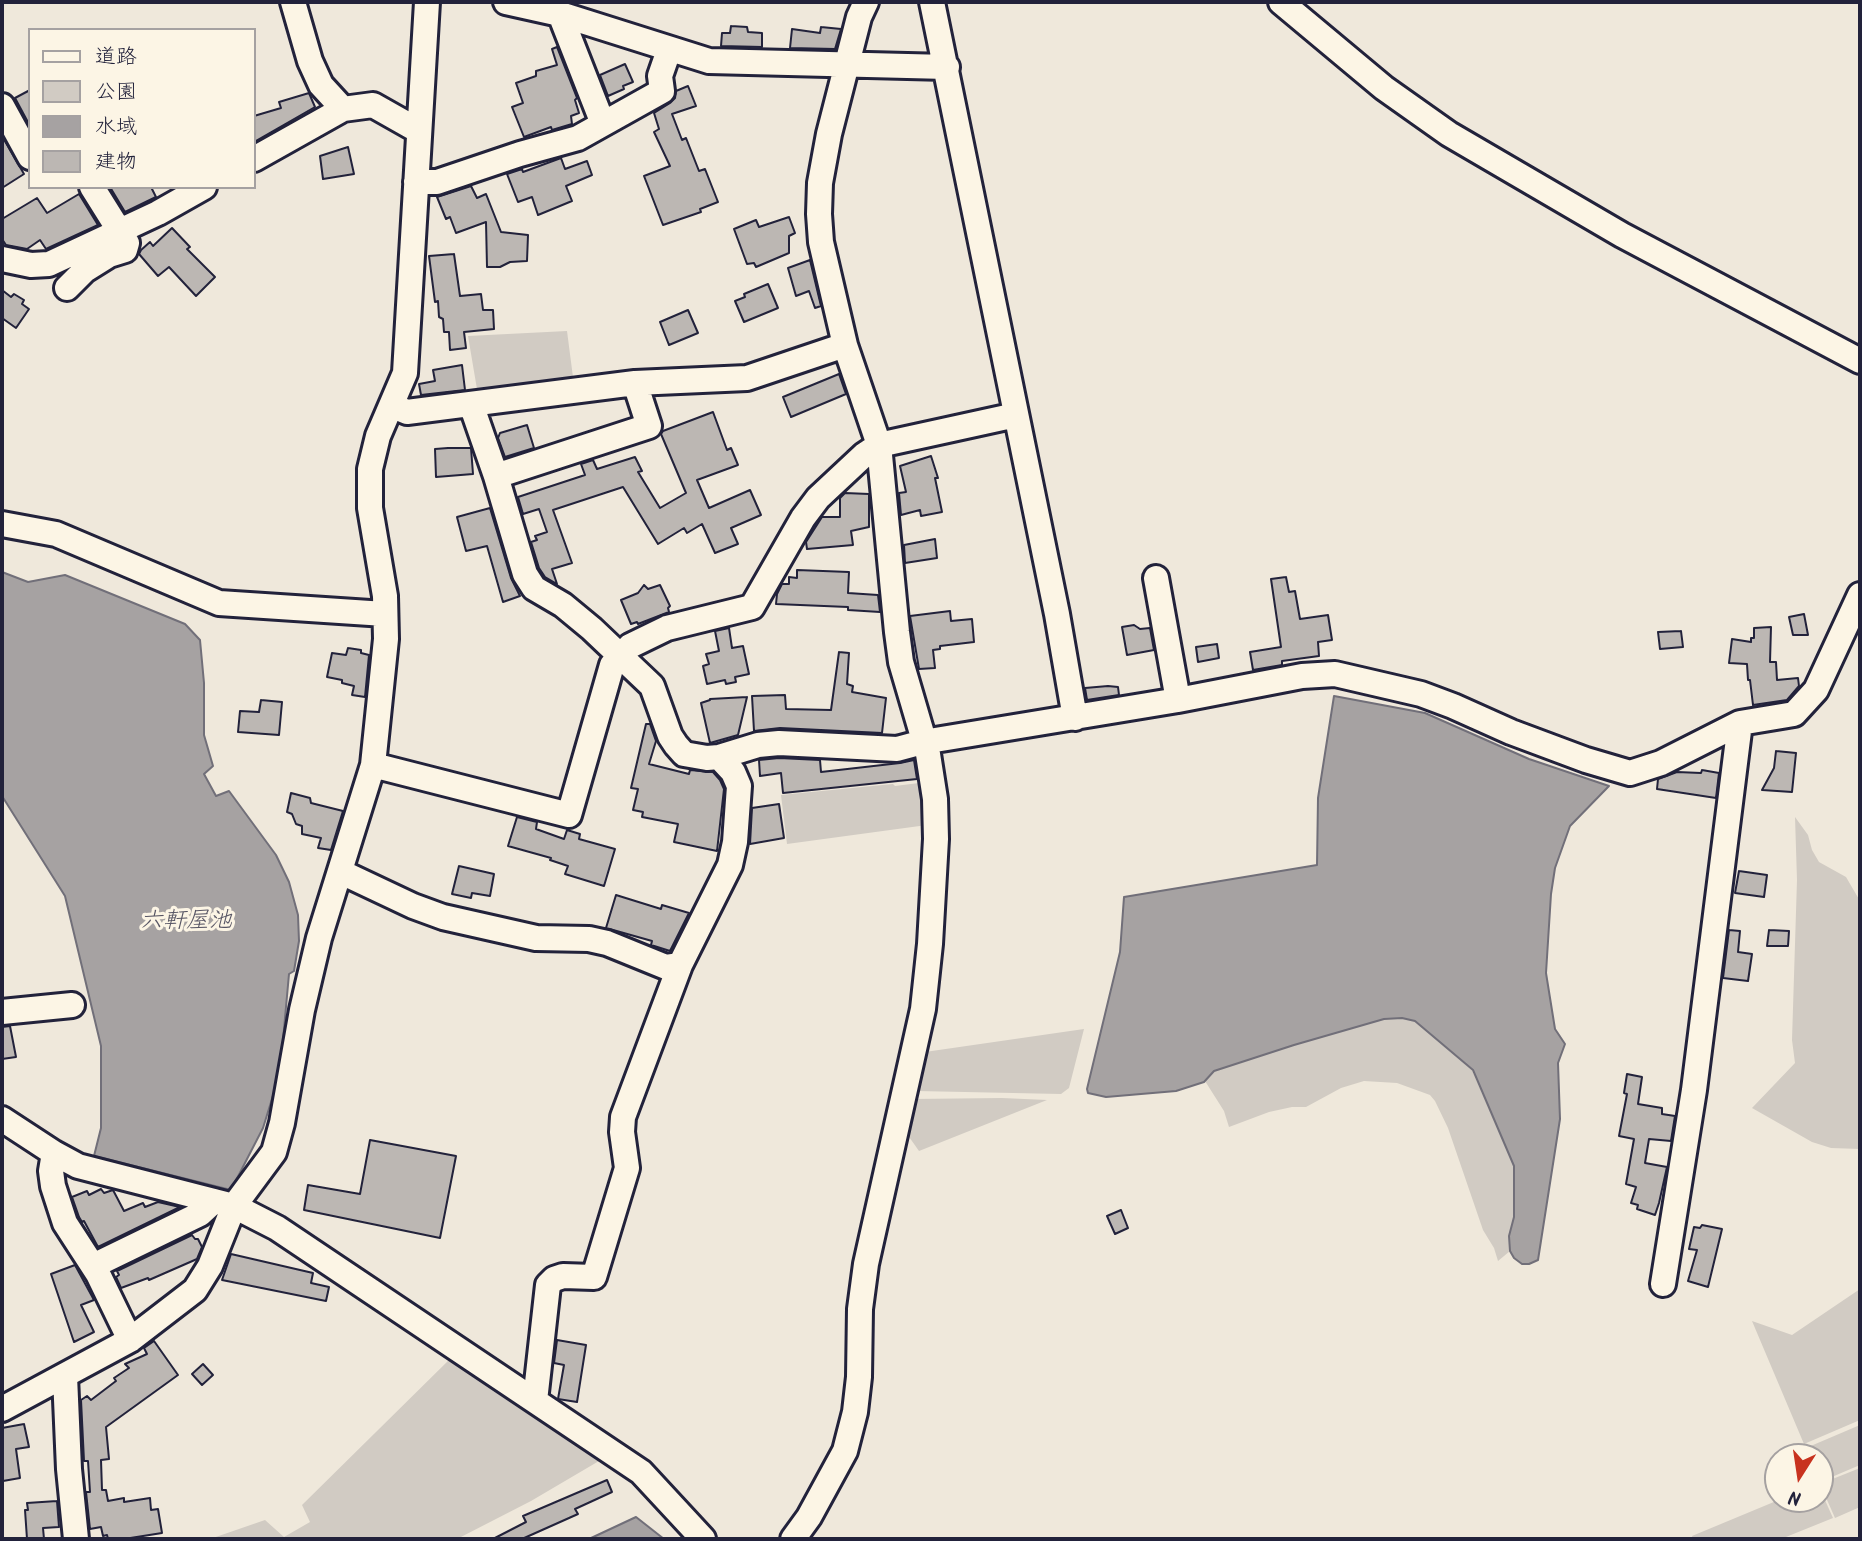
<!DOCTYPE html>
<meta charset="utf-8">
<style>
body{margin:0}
#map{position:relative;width:1862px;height:1541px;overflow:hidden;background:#efe8db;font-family:Kalam,"Klee One",sans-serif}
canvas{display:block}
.frame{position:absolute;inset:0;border:4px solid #22223b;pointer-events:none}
.legend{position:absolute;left:28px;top:28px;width:228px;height:161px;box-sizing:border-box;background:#fcf5e5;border:2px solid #a5a1a1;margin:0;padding:9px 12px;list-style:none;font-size:21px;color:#22223b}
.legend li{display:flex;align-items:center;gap:14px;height:35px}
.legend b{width:35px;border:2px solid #a5a1a1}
.north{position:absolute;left:1764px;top:1443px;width:70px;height:70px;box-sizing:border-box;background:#fcf5e5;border:2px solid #a5a1a1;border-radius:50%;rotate:192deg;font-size:19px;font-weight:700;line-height:28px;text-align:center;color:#22223b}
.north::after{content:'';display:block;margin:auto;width:24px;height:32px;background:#c8321e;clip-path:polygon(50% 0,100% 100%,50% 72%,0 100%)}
</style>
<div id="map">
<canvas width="1862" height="1541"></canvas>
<div class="frame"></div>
<ul class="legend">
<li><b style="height:9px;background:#fcf5e5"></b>道路</li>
<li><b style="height:19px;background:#d1cbc3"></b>公園</li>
<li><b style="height:19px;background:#a6a2a2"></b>水域</li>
<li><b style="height:19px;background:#bcb7b3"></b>建物</li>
</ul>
<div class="north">N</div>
</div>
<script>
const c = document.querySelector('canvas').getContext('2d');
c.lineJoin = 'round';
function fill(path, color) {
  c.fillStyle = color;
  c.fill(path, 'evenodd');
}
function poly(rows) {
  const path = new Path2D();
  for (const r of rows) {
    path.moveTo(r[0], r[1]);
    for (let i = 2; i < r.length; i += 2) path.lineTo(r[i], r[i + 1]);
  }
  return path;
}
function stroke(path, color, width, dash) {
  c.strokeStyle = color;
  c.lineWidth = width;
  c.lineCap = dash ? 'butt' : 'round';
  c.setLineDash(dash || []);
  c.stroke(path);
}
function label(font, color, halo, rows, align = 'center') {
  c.font = font + ' Kalam,"Klee One",sans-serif';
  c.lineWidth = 6;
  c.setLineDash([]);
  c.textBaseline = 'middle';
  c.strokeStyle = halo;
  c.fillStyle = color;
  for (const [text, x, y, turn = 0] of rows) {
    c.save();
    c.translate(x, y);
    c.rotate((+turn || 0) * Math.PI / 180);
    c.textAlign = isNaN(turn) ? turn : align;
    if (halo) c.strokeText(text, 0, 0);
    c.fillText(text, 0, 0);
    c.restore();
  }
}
const green = poly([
 [567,331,574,385,478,395,468,336],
 [927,782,927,825,787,844,781,795,893,784,895,786],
 [1795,817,1808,835,1812,850,1819,862,1846,877,1860,901,1860,1149,1831,1148,1812,1142,1752,1108,1795,1063,1792,1040,1797,880],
 [1402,1018,1415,1021,1425,1028,1472,1070,1514,1166,1514,1217,1509,1236,1510,1251,1498,1261,1494,1248,1483,1230,1448,1128,1435,1101,1430,1095,1397,1083,1364,1081,1341,1088,1306,1107,1292,1107,1269,1112,1229,1127,1224,1111,1205,1081,1214,1071,1294,1045,1384,1019],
 [1084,1029,1069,1088,1061,1094,917,1091,918,1053],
 [1002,1098,1047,1100,919,1151,907,1134,912,1099],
 [1860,1289,1860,1420,1804,1444,1752,1321,1792,1335],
 [452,1357,599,1461,531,1501,457,1539,210,1539,265,1520,284,1537,310,1522,302,1505],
 [1860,1425,1860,1465,1820,1482,1820,1457,1810,1457,1806,1448],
 [1860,1468,1860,1507,1835,1518,1820,1484],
 [1820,1489,1833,1518,1781,1539,1693,1539,1692,1536,1781,1499,1820,1499]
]);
const water = poly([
 [2,572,28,582,65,575,185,624,200,640,204,683,204,735,213,766,204,774,216,796,229,791,276,855,289,882,298,915,299,941,294,971,289,974,280,1073,263,1128,231,1190,94,1156,101,1128,101,1046,65,896,2,796,2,572],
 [1334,696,1425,713,1529,759,1609,786,1570,826,1555,868,1551,894,1546,973,1555,1029,1565,1044,1558,1063,1560,1119,1538,1260,1529,1264,1522,1264,1514,1258,1510,1251,1509,1236,1514,1217,1514,1166,1473,1070,1415,1021,1402,1018,1384,1019,1294,1045,1214,1071,1204,1082,1176,1091,1106,1097,1088,1093,1087,1089,1120,952,1124,897,1317,865,1318,798,1334,696],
 [636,1517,664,1539,589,1539,636,1517]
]);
const building = poly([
 [731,26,747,27,748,32,762,33,762,47,721,46,722,33,730,33,731,26],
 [821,27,841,29,835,49,790,48,792,29,820,33,821,27],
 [557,47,577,98,575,100,579,113,571,116,572,124,552,130,551,127,524,137,512,107,523,103,516,83,536,76,536,71,557,65,552,49,557,47],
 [625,64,633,82,623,86,624,89,608,96,600,75,625,64],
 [688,86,696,106,672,114,682,140,686,138,699,171,705,169,718,202,700,209,701,212,663,225,644,176,670,166,654,132,659,129,654,113,670,103,675,98,676,91,688,86],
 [30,90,30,126,15,98,30,90],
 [309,93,315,107,254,142,254,116,281,108,279,102,309,93],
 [2,136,24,174,2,188,2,136],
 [348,147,354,174,323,179,320,156,348,147],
 [561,158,565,169,587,161,592,175,566,186,572,201,538,215,532,197,518,202,507,174,522,169,523,172,561,158],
 [471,186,477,198,486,194,501,232,528,235,527,261,510,262,500,267,487,267,486,222,456,233,450,217,446,219,437,197,471,186],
 [110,187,151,187,156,197,125,212,110,187],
 [79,194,98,225,46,249,40,240,27,249,6,245,2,239,2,219,37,198,47,213,79,194],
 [789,217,795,233,789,236,789,253,756,267,754,263,747,264,734,229,756,220,759,227,789,217],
 [172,228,190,247,187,249,215,277,196,296,169,267,158,276,139,254,141,250,150,242,153,246,172,228],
 [454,254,460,296,481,294,483,310,493,310,494,329,464,332,466,348,450,350,449,332,444,332,443,319,439,317,438,301,435,302,429,256,454,254],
 [810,260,821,306,815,308,809,291,796,296,788,268,810,260],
 [768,284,778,308,744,322,735,301,745,297,744,294,768,284],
 [2,290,11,297,14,294,24,300,22,304,29,309,16,328,2,318,2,290],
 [688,310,698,333,669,345,660,322,688,310],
 [462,365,465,390,421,395,419,384,435,381,433,370,462,365],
 [839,374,846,394,791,417,783,397,839,374],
 [713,412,727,450,731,448,738,465,697,480,709,508,750,490,761,515,731,528,738,544,715,553,702,524,687,533,684,528,658,544,623,487,553,510,572,563,552,569,557,584,545,577,539,568,531,542,537,540,535,536,547,532,539,509,523,514,518,497,585,475,581,464,593,460,597,469,635,457,642,471,638,472,660,508,686,493,661,434,663,431,713,412],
 [527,425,534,448,505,457,498,438,500,433,527,425],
 [448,448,471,448,473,474,436,477,435,449,448,448],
 [931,456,938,478,935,478,942,512,921,516,920,510,901,515,899,493,906,492,900,466,931,456],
 [845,493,869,494,869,527,851,531,853,545,807,549,806,542,822,517,840,517,840,498,845,493],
 [490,508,511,578,520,596,503,602,487,546,466,551,457,517,490,508],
 [935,539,937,558,905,563,904,545,935,539],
 [797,570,849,572,848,593,878,595,880,612,848,610,848,607,776,604,777,594,782,584,789,584,789,577,797,578,797,570],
 [1286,577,1289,592,1295,591,1300,619,1328,615,1332,640,1318,642,1319,656,1282,661,1282,665,1253,670,1250,652,1281,647,1271,579,1286,577],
 [644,585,648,589,660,585,670,606,668,608,669,612,638,624,637,622,631,624,621,600,638,593,644,585],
 [950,611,951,621,972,619,974,642,940,646,940,649,933,650,935,668,919,669,910,616,950,611],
 [1804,614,1808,635,1793,635,1789,617,1804,614],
 [1134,625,1140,629,1150,628,1154,650,1127,655,1122,627,1134,625],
 [1771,627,1770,662,1776,662,1777,680,1798,678,1799,686,1787,700,1753,705,1750,680,1748,680,1747,664,1729,663,1732,639,1751,642,1751,638,1754,638,1754,628,1771,627],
 [729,628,732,648,743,646,749,674,735,677,736,682,726,684,725,680,707,684,703,666,709,664,706,654,719,651,715,631,729,628],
 [1681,631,1683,647,1660,649,1658,632,1681,631],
 [1217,644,1219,658,1198,662,1196,647,1217,644],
 [348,648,361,650,361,653,369,655,365,697,352,695,354,686,342,683,342,680,327,677,332,653,346,655,348,648],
 [839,652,849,653,847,684,853,686,852,692,886,698,882,733,780,728,754,731,752,696,785,695,786,709,831,710,839,652],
 [1108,686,1118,687,1119,695,1087,700,1085,688,1108,686],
 [747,697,738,735,710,743,701,703,710,700,710,699,747,697],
 [261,700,282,702,279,735,238,732,240,711,259,712,261,700],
 [646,724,650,724,656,741,649,764,689,774,690,770,713,772,720,780,724,789,717,851,674,842,678,824,642,817,643,812,633,810,638,789,631,788,646,724],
 [1776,751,1796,753,1792,792,1762,790,1774,768,1776,751],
 [779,758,820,760,821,772,900,763,914,760,917,779,783,793,781,773,760,776,759,760,779,758],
 [1702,770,1719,773,1716,798,1657,789,1658,779,1677,772,1701,773,1702,770],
 [291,793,310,798,311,803,343,811,331,850,318,848,321,838,302,834,302,826,296,824,292,814,287,812,291,793],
 [779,804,784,838,750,844,752,808,779,804],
 [517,817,537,822,536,829,564,839,567,830,580,834,579,839,615,849,604,886,565,874,568,866,550,860,551,858,508,846,517,817],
 [459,866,494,874,490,896,472,893,471,898,452,894,459,866],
 [1739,871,1767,875,1764,897,1735,893,1739,871],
 [616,895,661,909,662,905,689,913,670,951,651,945,652,941,606,928,616,895],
 [1729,930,1740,931,1738,952,1752,954,1748,981,1723,978,1729,930],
 [1769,930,1789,931,1788,946,1767,946,1769,930],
 [10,1026,16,1057,2,1059,2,1027,10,1026],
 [1627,1074,1642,1077,1638,1104,1662,1108,1662,1114,1675,1116,1671,1141,1649,1139,1645,1163,1667,1167,1659,1203,1655,1215,1637,1209,1638,1205,1631,1203,1636,1187,1626,1184,1634,1139,1619,1136,1627,1094,1624,1093,1627,1074],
 [370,1140,456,1156,440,1238,304,1210,308,1185,360,1194,370,1140],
 [101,1189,104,1193,113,1190,124,1211,143,1203,145,1207,158,1202,180,1207,98,1247,84,1221,82,1222,79,1217,72,1197,87,1191,89,1195,101,1189],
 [1121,1210,1128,1228,1115,1234,1107,1216,1121,1210],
 [1702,1225,1722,1229,1708,1287,1688,1281,1697,1250,1689,1249,1694,1227,1700,1228,1702,1225],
 [192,1235,195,1239,198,1239,202,1247,197,1259,149,1280,148,1278,121,1288,116,1277,119,1275,117,1271,192,1235],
 [231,1254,313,1273,311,1283,329,1287,326,1301,222,1280,231,1254],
 [75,1265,94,1300,81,1305,94,1332,74,1342,51,1274,75,1265],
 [557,1340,586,1345,577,1402,558,1399,564,1365,554,1363,557,1340],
 [154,1341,178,1375,106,1427,109,1459,101,1460,102,1490,106,1490,108,1501,124,1498,124,1502,150,1498,151,1510,158,1509,162,1533,124,1539,108,1539,107,1535,103,1536,101,1527,90,1529,86,1492,90,1492,88,1461,84,1461,81,1400,87,1396,91,1400,116,1381,114,1378,129,1368,125,1364,147,1354,144,1348,154,1341],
 [203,1364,213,1375,202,1385,192,1374,203,1364],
 [24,1424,29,1447,16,1449,20,1478,3,1481,2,1428,24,1424],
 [607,1480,612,1492,575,1509,578,1514,522,1539,493,1539,526,1522,523,1516,607,1480],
 [57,1501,59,1527,43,1528,44,1539,27,1539,25,1510,28,1510,27,1503,57,1501]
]);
const minor = poly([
 [293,2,310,61,321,85,343,109],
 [506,2,560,14,709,61,947,67],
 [932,2,1057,614,1075,718],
 [1281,2,1384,88,1449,134,1622,235,1860,361],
 [560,14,603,124],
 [2,106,30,157],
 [254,159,343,109,373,105,419,131],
 [416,182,437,182,520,154,578,138,662,91,660,76,669,50],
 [2,259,31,265,49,264,158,213,204,187],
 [67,288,85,270,109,255,125,250,127,243,92,187],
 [471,404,496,476,525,574,534,588,563,605,592,629,652,686,670,736,676,745,684,754,707,758,719,757,758,745,779,743,897,749,923,742,1178,700,1302,676,1335,674,1421,694,1453,706,1511,732,1586,760,1630,773,1661,763,1740,723,1794,714,1816,690,1860,595],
 [393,406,407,412,635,383,747,378,845,345],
 [496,476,649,426,635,383],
 [2,524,56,534,219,603,385,614],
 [1156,578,1178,700],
 [373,765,569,815,612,665,630,646,667,628,752,607,803,518,818,498,864,455,879,445,1016,415],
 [341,872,413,906,443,917,536,938,589,939,607,943,666,967,680,965],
 [2,1012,72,1005],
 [2,1119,54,1153,78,1166,234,1206,277,1228,641,1472,703,1539],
 [54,1153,51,1171,53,1186,65,1223,98,1274,130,1340],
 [93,1266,200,1214,214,1201],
 [1663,1284,1694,1090,1740,723],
 [65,1376,69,1469,76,1539],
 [535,1401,548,1285,554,1279,563,1276,594,1277,627,1168,622,1132,623,1117,680,965,730,865,735,842,739,786,733,772,719,757],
 [2,1409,130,1340,195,1290,210,1266,234,1206,274,1152,282,1123,302,1010,319,938,373,765,386,639,385,596,370,508,370,469,378,436,405,373,427,2],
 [793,1539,809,1517,845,1451,855,1412,859,1377,860,1309,866,1264,923,1009,930,944,936,839,935,799,928,754,901,662,897,632,879,445,845,345,821,242,819,214,820,183,829,134,859,17,866,2]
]);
const waterNames = [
 ["六軒屋池",186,923]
];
fill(green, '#d1cbc3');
fill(water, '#a6a2a2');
stroke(water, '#716f79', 2);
fill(building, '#bcb7b3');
stroke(building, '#22223b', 2);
stroke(minor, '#22223b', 30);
stroke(minor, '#fcf5e5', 24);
label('italic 23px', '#575564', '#fcf5e5', waterNames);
</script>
